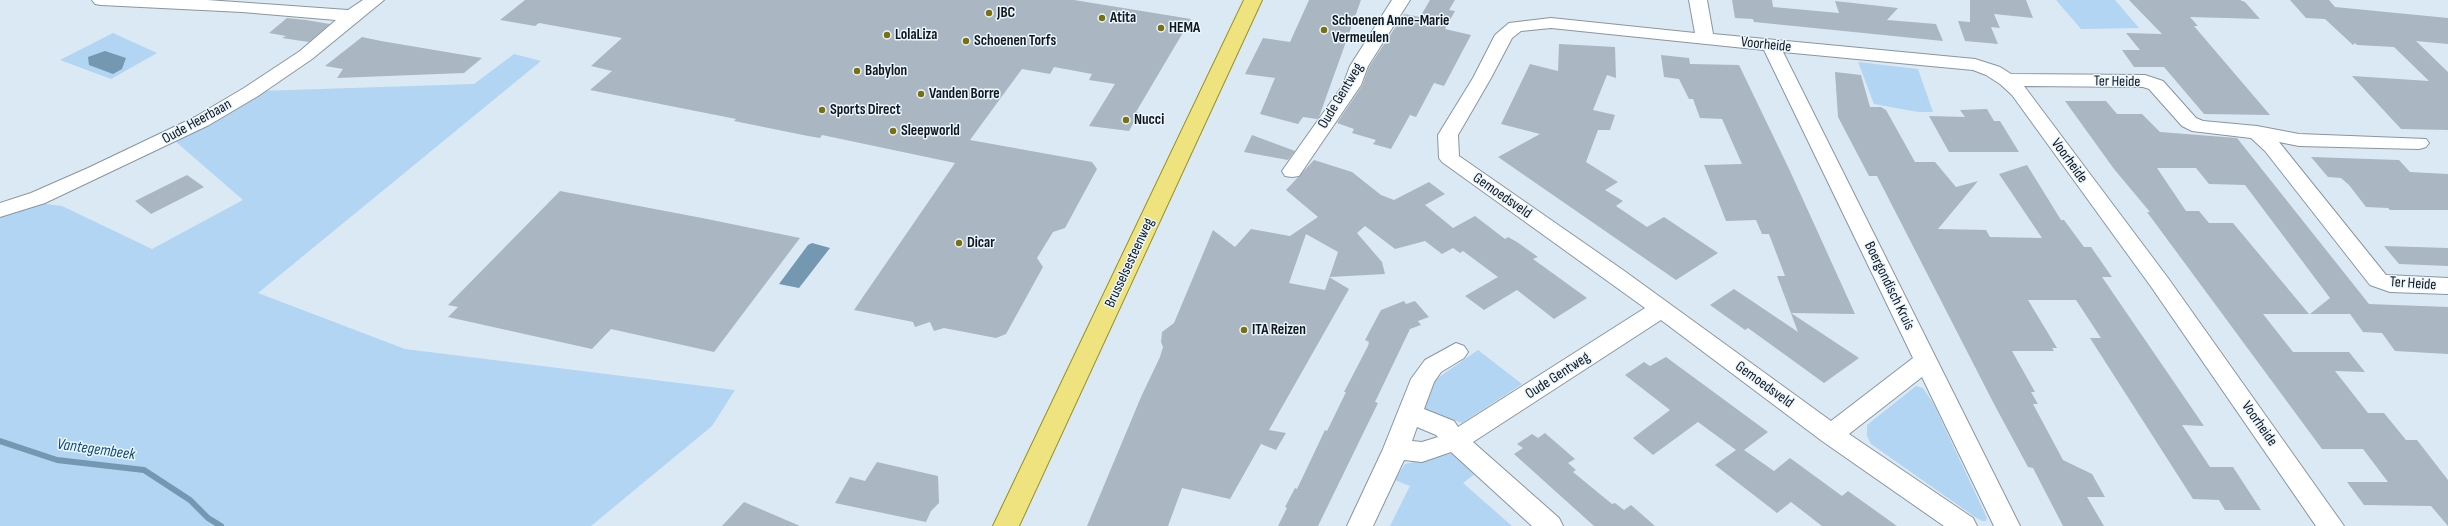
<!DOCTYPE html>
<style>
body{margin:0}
canvas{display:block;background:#dbe9f4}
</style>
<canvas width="2448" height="526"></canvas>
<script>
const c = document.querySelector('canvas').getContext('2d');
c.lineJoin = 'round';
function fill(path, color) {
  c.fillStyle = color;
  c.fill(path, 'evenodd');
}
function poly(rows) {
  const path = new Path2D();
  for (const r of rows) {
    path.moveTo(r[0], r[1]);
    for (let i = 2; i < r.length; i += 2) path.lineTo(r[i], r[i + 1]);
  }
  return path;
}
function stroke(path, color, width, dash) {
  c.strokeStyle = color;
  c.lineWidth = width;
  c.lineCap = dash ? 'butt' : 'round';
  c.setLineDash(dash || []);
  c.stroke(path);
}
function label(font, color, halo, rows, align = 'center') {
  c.font = font + ' "Sofia Sans Condensed",sans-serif';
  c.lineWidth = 3;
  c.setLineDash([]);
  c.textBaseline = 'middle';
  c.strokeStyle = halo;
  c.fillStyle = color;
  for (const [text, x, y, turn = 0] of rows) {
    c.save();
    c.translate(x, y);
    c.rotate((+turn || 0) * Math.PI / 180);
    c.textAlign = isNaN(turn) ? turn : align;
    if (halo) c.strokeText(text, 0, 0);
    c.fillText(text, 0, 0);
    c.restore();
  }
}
const green = poly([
 [2056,0,2115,0,2139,28,2081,29],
 [113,33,157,53,111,79,60,60],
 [514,54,541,61,258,293,405,349,735,390,712,426,591,526,0,526,0,216,33,206,46,204,62,206,152,249,243,200,175,141,259,91,474,84],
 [1858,62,1918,69,1933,112,1918,112,1874,104],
 [1478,350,1522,384,1462,423,1424,410,1432,382],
 [1916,386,1923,388,1933,403,1987,518,1986,521,1982,521,1975,517,1871,444,1867,436,1867,425],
 [1454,453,1476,473,1463,483,1512,526,1390,526,1410,486,1395,480,1405,464]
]);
const water = poly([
 [105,51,126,58,122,69,113,74,89,65,88,57],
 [812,243,830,248,799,288,779,284,808,245]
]);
const stream = poly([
 [0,441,57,460,144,470,190,500,208,518,221,526]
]);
const building = poly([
 [525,0,1074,0,1191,19,1136,112,1139,113,1129,131,1089,126,1115,84,1089,80,1092,74,1054,67,1050,74,1022,69,970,140,1092,162,1097,169,1065,228,1053,232,1037,258,1043,267,1006,334,996,338,944,328,934,331,930,322,915,327,913,322,854,310,955,163,822,135,820,138,808,136,734,121,736,119,590,90,612,71,591,66,622,38,539,23,535,26,500,20],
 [1309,0,1361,0,1319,117,1317,119,1303,117,1298,124,1260,114,1275,78,1245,74,1263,38,1290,42],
 [1430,0,1455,0,1449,10,1455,11,1445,29,1471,35,1444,86,1434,83,1416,117,1410,115,1391,149,1373,144,1376,140,1352,133,1354,129,1337,123,1362,86,1369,67,1404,14,1420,17],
 [1732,0,1772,0,1773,7,1839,13,1835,1,1898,8,1887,20,1936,24,1943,41,1754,22,1753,19,1735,18],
 [1970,0,2026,0,2033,18,1994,14,2000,28,1991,27,1998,44,1965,41,1958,21,1970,22],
 [2129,0,2240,0,2245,2,2260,19,2190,17,2198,26,2194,26,2270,115,2204,114,2164,67,2134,67,2122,50,2140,50,2126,33,2162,34],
 [2290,0,2329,0,2335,7,2448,18,2448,44,2416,41,2448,72,2448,130,2401,129,2352,76,2429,81,2394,47,2357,45,2355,43,2353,45,2325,19,2306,18],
 [287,18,306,20,330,24,309,42,282,38,286,36,269,33],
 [362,37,381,41,482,58,464,73,337,78,343,69,325,66],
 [1559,44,1615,47,1616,78,1607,75,1593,110,1615,115,1610,130,1598,130,1586,162,1618,182,1605,190,1623,201,1616,206,1647,227,1664,217,1718,253,1676,280,1498,157,1540,134,1501,124,1530,64,1558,71],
 [1661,55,1689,58,1690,64,1739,65,1790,171,1855,314,1791,313,1859,358,1824,383,1748,328,1745,330,1710,305,1734,289,1798,332,1777,276,1785,276,1769,234,1762,234,1756,220,1726,221,1704,165,1742,164,1722,119,1700,118,1693,99,1689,99,1679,79,1664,77],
 [1835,72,1861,75,1870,107,1881,107,1886,110,1915,162,1935,162,1956,187,1978,181,1938,229,1986,230,1990,237,2042,238,1999,174,2027,165,2061,220,2064,220,2084,247,2091,247,2112,277,2102,277,2204,426,2182,425,2210,467,2233,467,2261,510,2225,510,2219,500,2193,499,2090,338,2101,338,2076,300,2028,300,2057,348,2052,348,2054,351,2012,351,2035,392,2031,392,2038,404,2033,404,2063,460,2092,474,2105,497,2087,497,2104,526,2063,526,2033,468,2028,467,1994,404,1877,176,1869,176,1838,117],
 [2065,101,2106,101,2117,114,2142,114,2160,132,2237,138,2369,304,2448,307,2448,354,2395,351,2382,333,2363,332,2350,314,2310,314,2330,298,2245,185,2209,184,2196,168,2157,168,2186,211,2199,211,2209,223,2233,223,2309,314,2263,314,2293,352,2349,352,2365,372,2335,371,2368,413,2384,413,2406,440,2417,440,2448,480,2448,526,2431,506,2364,505,2347,482,2388,482,2363,449,2322,449,2147,212,2150,212,2114,169],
 [1987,109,1994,121,2000,121,2019,152,1949,152,1929,116,1965,117,1960,110],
 [1252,135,1295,151,1288,160,1244,152],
 [2311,157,2399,160,2410,172,2448,174,2448,210,2390,210,2388,208,2366,207,2349,185,2341,178,2328,177],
 [1314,160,1352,172,1381,195,1394,200,1429,182,1445,194,1425,205,1453,228,1475,216,1505,239,1508,237,1517,242,1538,257,1533,259,1587,298,1554,319,1517,290,1484,310,1465,296,1498,277,1463,251,1460,253,1453,248,1442,254,1425,241,1395,249,1365,226,1357,233,1382,262,1385,274,1329,277,1349,289,1269,430,1286,433,1276,450,1261,444,1230,499,1182,488,1168,526,1087,526,1141,397,1160,357,1163,347,1161,342,1162,332,1174,323,1213,230,1235,247,1251,229,1290,236,1318,217,1286,190],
 [1306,234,1338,252,1325,290,1289,283],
 [187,175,204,187,151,214,135,201],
 [560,191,702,218,800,238,714,352,611,329,592,349,448,317,458,307,448,305],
 [2384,246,2448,248,2448,266,2399,264],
 [1404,301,1406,304,1415,301,1429,317,1418,321,1421,325,1410,329,1375,402,1378,403,1318,526,1278,526,1287,508,1285,507,1295,488,1297,489,1325,430,1327,431,1346,392,1344,392,1368,346,1369,342,1365,340,1381,310],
 [1666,357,1768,432,1744,450,1774,471,1790,458,1842,496,1848,491,1897,526,1822,526,1791,502,1777,513,1715,465,1736,450,1698,422,1653,455,1633,438,1670,410,1625,375,1644,362,1650,366],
 [1545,433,1575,459,1568,463,1576,470,1573,472,1612,504,1615,503,1624,510,1631,505,1655,526,1594,526,1514,454,1523,448,1517,444,1532,434,1538,438],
 [877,462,938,476,939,503,931,511,926,522,835,503,850,477,865,481],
 [744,502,800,526,722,526]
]);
const minor = poly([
 [92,0,207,0,348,10,363,0,384,0,312,59,258,96,209,125,45,203,0,217,0,203,31,193,88,168,195,117,244,88,300,51,336,20,242,12,101,5,95,4,92,0],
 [1392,0,1410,0,1368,66,1361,85,1299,176,1292,177,1285,176,1282,171,1343,85,1350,66,1392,0],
 [1689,0,1707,0,1713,34,1975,59,2000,67,2011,74,2145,75,2163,81,2196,118,2203,121,2257,126,2299,134,2426,139,2429,143,2426,147,2419,149,2299,146,2279,142,2386,275,2448,278,2448,294,2390,292,2370,285,2265,151,2251,138,2192,131,2182,126,2149,89,2143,87,2024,86,2168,278,2344,526,2316,526,2152,288,2012,95,2000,84,1986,75,1973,70,1783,52,2020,526,1994,526,1922,377,1849,434,1973,518,1977,526,1944,526,1822,441,1661,320,1473,442,1559,518,1563,526,1532,526,1451,452,1422,462,1404,460,1373,526,1347,526,1383,449,1411,379,1425,360,1456,343,1464,346,1468,352,1464,358,1441,372,1434,382,1424,409,1454,421,1458,427,1645,308,1442,162,1439,158,1438,135,1473,78,1495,35,1509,23,1551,18,1695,33,1689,0],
 [1551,28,1764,50,1913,358,1831,421,1623,270,1459,156,1458,135,1491,78,1512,38,1521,31,1551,28],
 [1417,427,1436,435,1438,437,1422,442,1412,441,1417,427]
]);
const major = poly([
 [1244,0,1262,0,1019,526,993,526,1244,0]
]);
const markers = [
 [989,13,4,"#7a7010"],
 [1102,18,4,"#7a7010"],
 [1161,28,4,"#7a7010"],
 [1324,30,4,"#7a7010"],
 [887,35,4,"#7a7010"],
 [966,41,4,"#7a7010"],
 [857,71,4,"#7a7010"],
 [921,94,4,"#7a7010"],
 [822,110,4,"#7a7010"],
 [1126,120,4,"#7a7010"],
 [893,131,4,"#7a7010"],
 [959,243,4,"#7a7010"],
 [1244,330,4,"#7a7010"]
];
const poiNames = [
 ["JBC",997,13],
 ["Atita",1110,18],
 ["Schoenen Anne-Marie",1332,21],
 ["Vermeulen",1332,38],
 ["HEMA",1169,28],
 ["LolaLiza",895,35],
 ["Schoenen Torfs",974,41],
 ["Babylon",865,71],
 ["Vanden Borre",929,94],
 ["Sports Direct",830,110],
 ["Nucci",1134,120],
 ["Sleepworld",901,131],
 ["Dicar",967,243],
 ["ITA Reizen",1252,330]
];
const streetNames = [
 ["Voorheide",1766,45,6],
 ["Ter Heide",2117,82,1],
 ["Oude Gentweg",1341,96,-59],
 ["Oude Heerbaan",197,122,-29],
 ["Voorheide",2069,161,54],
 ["Gemoedsveld",1502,196,35],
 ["Brusselsesteenweg",1130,263,-65],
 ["Ter Heide",2413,284,4],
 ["Boergondisch Kruis",1889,286,64],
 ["Oude Gentweg",1558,376,-33],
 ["Gemoedsveld",1764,385,36],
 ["Voorheide",2259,424,55]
];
const waterNames = [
 ["Vantegembeek",96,450,8]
];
fill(green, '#b1d5f2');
fill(water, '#7497b2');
stroke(stream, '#7497b2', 6);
fill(building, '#aab7c2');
stroke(minor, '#8996a0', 2);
stroke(major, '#999025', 2);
fill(minor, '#fff');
fill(major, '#eee37f');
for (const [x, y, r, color] of markers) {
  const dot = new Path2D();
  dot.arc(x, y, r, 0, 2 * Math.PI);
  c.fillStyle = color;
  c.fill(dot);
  stroke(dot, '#eaf6ff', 1.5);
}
label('bold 15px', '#12171b', '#eaf6ff', poiNames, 'left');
label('15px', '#12171b', '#eaf6ff', streetNames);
label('italic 16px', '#114c71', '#eaf6ff', waterNames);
</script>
